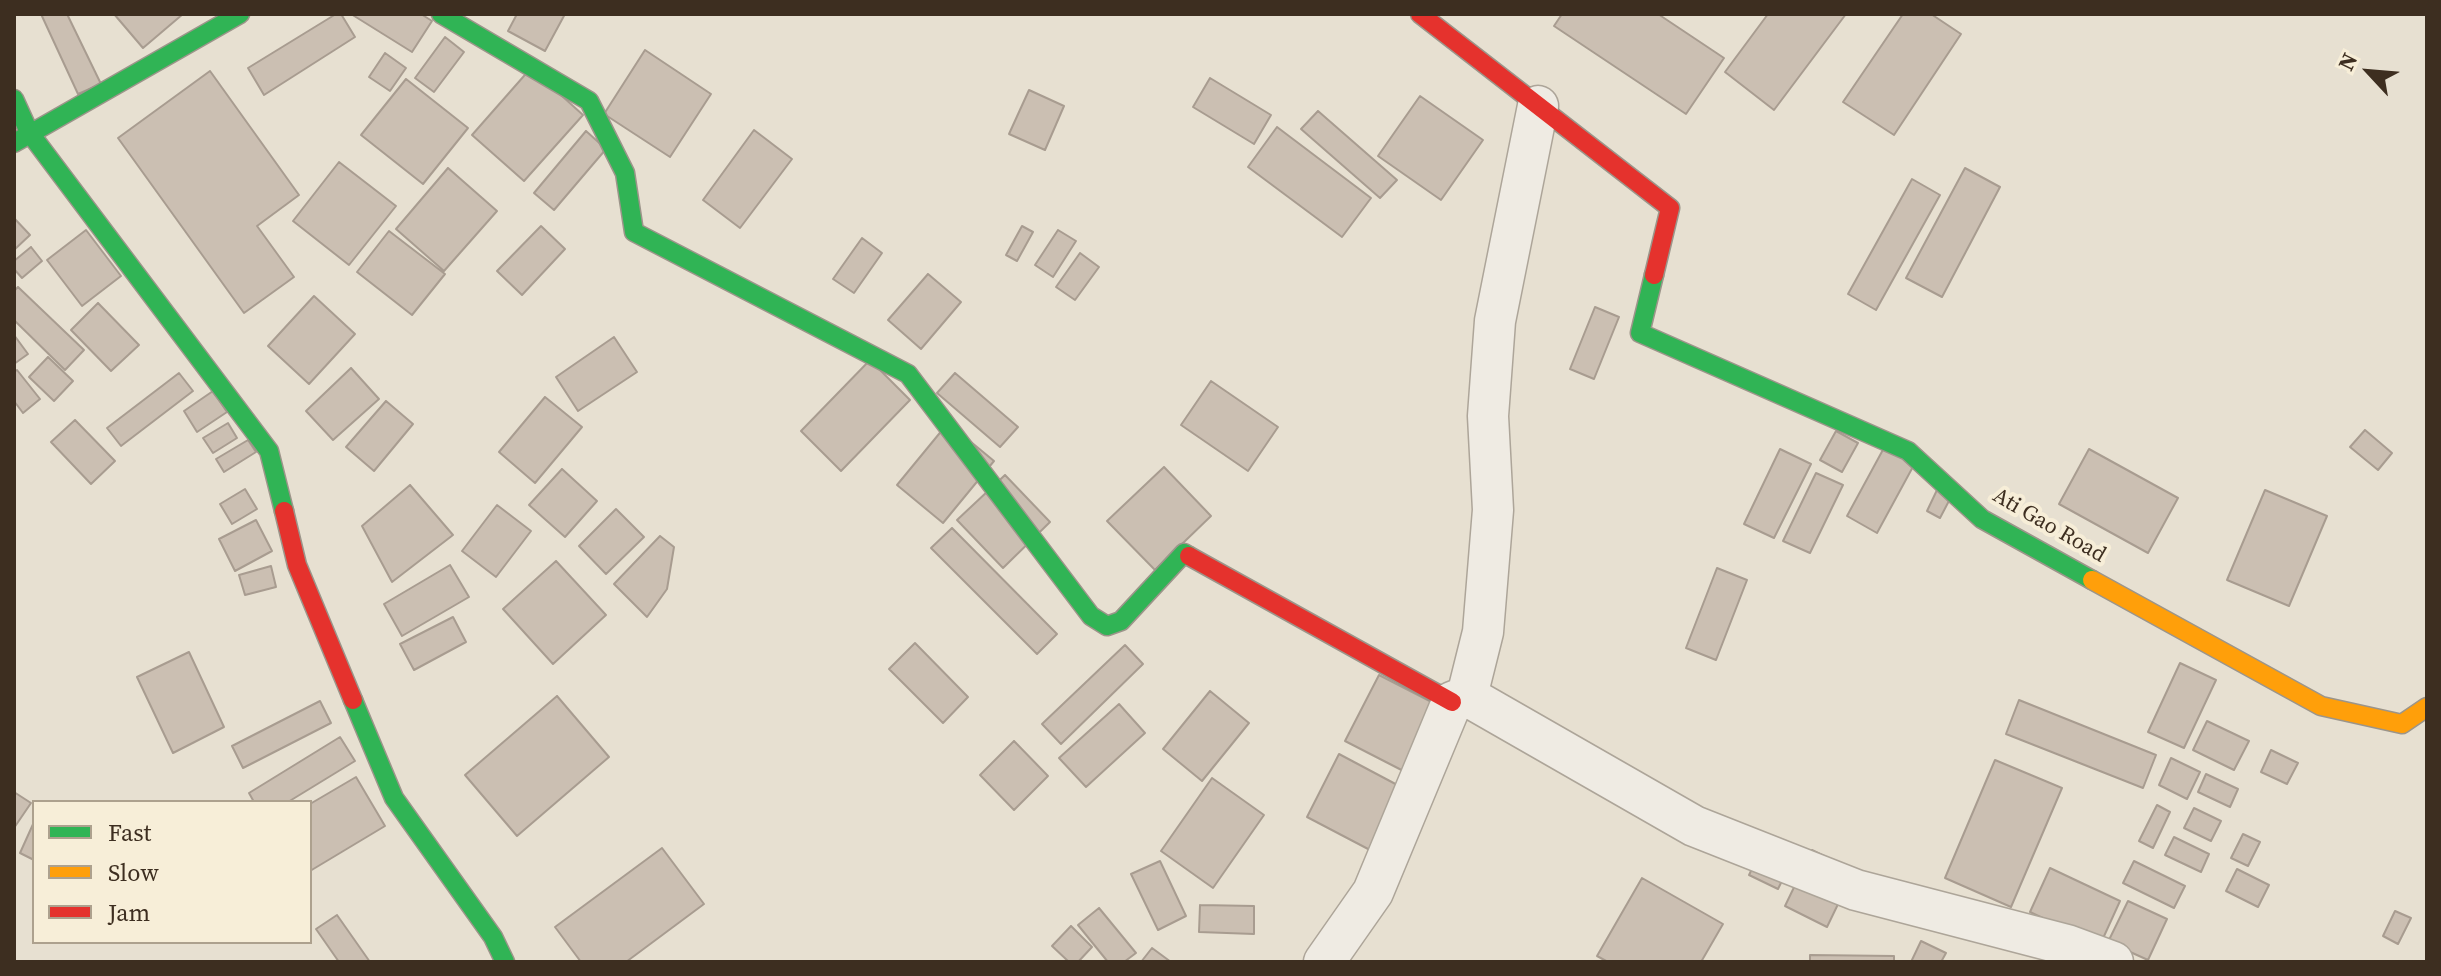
<!DOCTYPE html>
<style>
body{margin:0}
#map{position:relative;width:2441px;height:976px;overflow:hidden;background:#e7e0d1;font-family:"Source Serif 4",serif}
canvas{display:block}
.frame{position:absolute;inset:0;border:16px solid #3d2e20;pointer-events:none}
.legend{position:absolute;left:32px;top:800px;width:280px;height:144px;box-sizing:border-box;background:#f7eed8;border:2px solid #ada18e;margin:0;padding:10px 14px;list-style:none;font-size:24px;color:#3d2e20}
.legend li{display:flex;align-items:center;gap:16px;height:40px}
.legend b{width:40px;border:2px solid #ada18e}
.north{position:absolute;left:2329px;top:32px;width:80px;height:80px;-webkit-text-stroke:6px #f7eed8;paint-order:stroke;rotate:296deg;font-size:22px;font-weight:700;line-height:32px;text-align:center;color:#3d2e20}
.north::after{content:'';display:block;margin:auto;width:28px;height:36px;background:#3d2e20;clip-path:polygon(50% 0,100% 100%,50% 72%,0 100%)}
</style>
<div id="map">
<canvas width="2441" height="976"></canvas>
<div class="frame"></div>
<ul class="legend">
<li><b style="height:10px;background:#30b455"></b>Fast</li>
<li><b style="height:10px;background:#ff9f0a"></b>Slow</li>
<li><b style="height:10px;background:#e5322d"></b>Jam</li>
</ul>
<div class="north">N</div>
</div>
<script>
const c = document.querySelector('canvas').getContext('2d');
c.lineJoin = 'round';
function fill(path, color) {
  c.fillStyle = color;
  c.fill(path, 'evenodd');
}
function poly(rows) {
  const path = new Path2D();
  for (const r of rows) {
    path.moveTo(r[0], r[1]);
    for (let i = 2; i < r.length; i += 2) path.lineTo(r[i], r[i + 1]);
  }
  return path;
}
function stroke(path, color, width, dash) {
  c.strokeStyle = color;
  c.lineWidth = width;
  c.lineCap = dash ? 'butt' : 'round';
  c.setLineDash(dash || []);
  c.stroke(path);
}
function label(font, color, halo, rows, align = 'center') {
  c.font = font + ' "Source Serif 4",serif';
  c.lineWidth = 8;
  c.setLineDash([]);
  c.textBaseline = 'middle';
  c.strokeStyle = halo;
  c.fillStyle = color;
  for (const [text, x, y, turn = 0] of rows) {
    c.save();
    c.translate(x, y);
    c.rotate((+turn || 0) * Math.PI / 180);
    c.textAlign = isNaN(turn) ? turn : align;
    if (halo) c.strokeText(text, 0, 0);
    c.fillText(text, 0, 0);
    c.restore();
  }
}
const building = poly([
 [41,14,67,14,101,84,78,94,41,14],
 [114,14,183,14,143,48,114,14],
 [336,14,341,14,355,37,264,95,248,68,336,14],
 [351,14,421,14,432,21,412,52,351,14],
 [517,14,565,14,545,51,508,31,517,14],
 [1562,14,1658,14,1724,58,1686,114,1554,26,1562,14],
 [1768,14,1846,14,1774,110,1725,72,1768,14],
 [1903,14,1931,14,1961,34,1894,135,1843,102,1903,14],
 [445,37,464,52,434,92,415,78,445,37],
 [645,50,711,94,670,157,604,114,645,50],
 [385,53,406,68,390,91,369,77,385,53],
 [531,68,583,115,524,181,472,135,531,68],
 [210,71,299,195,257,226,294,277,244,313,118,138,210,71],
 [1210,78,1271,115,1254,144,1193,107,1210,78],
 [406,79,468,128,423,184,361,135,406,79],
 [1029,90,1064,106,1045,150,1009,134,1029,90],
 [1420,96,1483,140,1441,200,1378,156,1420,96],
 [1318,111,1397,180,1380,198,1301,129,1318,111],
 [1277,127,1371,198,1342,237,1248,167,1277,127],
 [754,130,792,159,740,228,703,200,754,130],
 [586,131,606,149,554,210,534,193,586,131],
 [339,162,396,206,349,265,293,221,339,162],
 [448,168,497,211,444,271,396,229,448,168],
 [1965,168,2000,187,1942,297,1906,278,1965,168],
 [1912,179,1940,195,1876,310,1848,294,1912,179],
 [14,218,30,235,14,250,14,218],
 [541,226,565,249,522,295,497,271,541,226],
 [1022,226,1033,232,1017,261,1006,255,1022,226],
 [86,230,121,276,82,306,47,260,86,230],
 [1058,230,1076,241,1053,277,1035,265,1058,230],
 [389,231,445,274,412,315,357,272,389,231],
 [862,238,882,253,854,293,833,279,862,238],
 [31,247,42,261,22,278,14,269,14,261,31,247],
 [1080,253,1099,267,1075,300,1056,287,1080,253],
 [928,274,961,302,921,349,888,320,928,274],
 [18,287,84,350,65,370,14,320,14,291,18,287],
 [314,296,355,334,309,384,268,346,314,296],
 [98,303,139,345,111,371,71,330,98,303],
 [1595,307,1619,317,1594,379,1570,369,1595,307],
 [14,335,28,354,14,364,14,335],
 [614,337,637,372,578,411,556,377,614,337],
 [48,357,73,381,54,401,29,377,48,357],
 [870,360,910,400,841,471,801,431,870,360],
 [351,368,379,399,333,440,306,411,351,368],
 [17,370,40,399,23,413,14,401,14,372,17,370],
 [179,373,193,391,121,446,107,428,179,373],
 [955,373,1018,427,1000,447,937,393,955,373],
 [1211,381,1278,427,1248,471,1181,425,1211,381],
 [213,391,227,412,197,432,184,411,213,391],
 [545,397,582,427,535,483,499,452,545,397],
 [386,401,413,424,374,471,346,447,386,401],
 [75,420,115,461,91,484,51,442,75,420],
 [228,423,237,438,213,453,203,438,228,423],
 [948,423,994,461,943,523,897,485,948,423],
 [2365,430,2392,453,2378,470,2350,447,2365,430],
 [1836,431,1858,443,1842,472,1820,460,1836,431],
 [248,440,256,452,224,472,216,459,248,440],
 [1885,446,1915,463,1877,533,1847,516,1885,446],
 [1780,449,1811,464,1774,538,1744,524,1780,449],
 [2089,449,2178,498,2148,553,2059,504,2089,449],
 [1164,467,1211,516,1155,570,1107,521,1164,467],
 [562,469,597,501,565,537,529,505,562,469],
 [1816,473,1843,485,1810,553,1783,541,1816,473],
 [1005,475,1050,522,1003,568,957,520,1005,475],
 [410,485,453,535,392,582,362,526,410,485],
 [245,489,257,509,232,524,220,504,245,489],
 [1937,490,1951,497,1940,518,1927,511,1937,490],
 [2265,490,2327,516,2289,606,2227,580,2265,490],
 [497,505,531,531,496,577,462,551,497,505],
 [616,509,644,537,606,574,579,546,616,509],
 [256,520,272,551,235,571,219,539,256,520],
 [952,528,1057,634,1037,654,931,548,952,528],
 [660,536,674,547,667,589,647,617,614,584,660,536],
 [556,561,606,615,553,664,503,609,556,561],
 [450,565,469,597,402,636,384,604,450,565],
 [271,566,276,587,245,595,239,575,271,566],
 [1717,568,1747,580,1716,660,1686,648,1717,568],
 [453,617,466,642,414,670,400,644,453,617],
 [915,643,968,697,943,723,889,669,915,643],
 [1125,645,1143,664,1061,744,1042,724,1125,645],
 [189,652,224,727,173,753,137,677,189,652],
 [2180,663,2216,680,2184,748,2148,732,2180,663],
 [1379,675,1453,713,1419,779,1345,741,1379,675],
 [1210,691,1249,723,1202,781,1163,749,1210,691],
 [557,696,609,757,517,836,465,775,557,696],
 [2019,700,2156,755,2143,788,2006,734,2019,700],
 [320,701,331,723,243,768,232,746,320,701],
 [1119,704,1145,733,1086,787,1059,758,1119,704],
 [2207,721,2249,741,2234,770,2193,750,2207,721],
 [340,737,355,761,288,802,254,802,249,793,340,737],
 [1014,741,1048,776,1014,810,980,775,1014,741],
 [2271,750,2298,763,2287,784,2261,772,2271,750],
 [1339,754,1403,788,1370,850,1307,817,1339,754],
 [2171,758,2200,772,2187,799,2159,785,2171,758],
 [1995,760,2062,788,2011,907,1945,878,1995,760],
 [2206,774,2238,789,2230,807,2198,792,2206,774],
 [356,777,385,826,310,871,310,804,356,777],
 [1212,778,1264,815,1213,888,1161,851,1212,778],
 [14,792,31,803,14,828,14,792],
 [2157,805,2170,812,2153,848,2139,841,2157,805],
 [2194,808,2221,821,2211,841,2184,828,2194,808],
 [34,822,34,860,20,853,34,822],
 [2243,834,2260,842,2248,866,2231,858,2243,834],
 [2174,837,2209,854,2201,872,2165,855,2174,837],
 [1766,840,1795,854,1778,889,1749,875,1766,840],
 [662,848,704,904,626,962,581,962,555,927,662,848],
 [1812,850,1854,871,1827,927,1785,906,1812,850],
 [1160,861,1186,916,1158,930,1131,874,1160,861],
 [2134,861,2185,886,2174,908,2123,883,2134,861],
 [2050,868,2120,901,2100,945,2030,912,2050,868],
 [2237,869,2269,885,2258,907,2226,891,2237,869],
 [1642,878,1723,924,1701,962,1608,962,1597,956,1642,878],
 [2128,901,2167,919,2148,960,2108,942,2128,901],
 [1200,905,1254,906,1254,934,1199,932,1200,905],
 [1099,908,1136,953,1124,962,1108,962,1078,925,1099,908],
 [2395,911,2411,918,2398,944,2383,936,2395,911],
 [337,915,370,962,339,962,316,929,337,915],
 [1071,926,1092,947,1078,962,1069,962,1052,946,1071,926],
 [1921,941,1946,953,1941,962,1911,962,1921,941],
 [1152,948,1171,962,1141,962,1152,948],
 [1810,955,1894,956,1894,962,1810,962,1810,955]
]);
const street = poly([
 [1467,696,1694,826,1856,890,2067,945,2113,962],
 [1324,962,1373,892,1452,702,1467,696,1483,632,1493,510,1488,416,1495,321,1538,106]
]);
const fast = poly([
 [441,14,589,101,625,173,634,232,908,374,1091,616,1107,626,1121,621,1184,553,1189,556],
 [14,99,29,132,269,451,284,511],
 [14,143,240,14],
 [1654,275,1640,333,1908,451,1982,519,2092,580],
 [353,700,394,798,493,937,505,962]
]);
const slow = poly([
 [2092,580,2321,706,2402,724,2427,707]
]);
const jam = poly([
 [1420,14,1670,208,1654,275],
 [284,511,297,565,353,700],
 [1189,556,1452,702]
]);
const streetNames = [
 ["Ati Gao Road",2049,526,30]
];
fill(building, '#cbbfb2');
stroke(building, '#a89c90', 2);
stroke(street, '#ada599', 43);
stroke(fast, '#9c958a', 21);
stroke(slow, '#9c958a', 21);
stroke(jam, '#9c958a', 21);
stroke(street, '#efebe3', 40);
stroke(fast, '#30b455', 18);
stroke(slow, '#ff9f0a', 18);
stroke(jam, '#e5322d', 18);
label('22px', '#3d2e20', '#f7eed8', streetNames);
</script>
